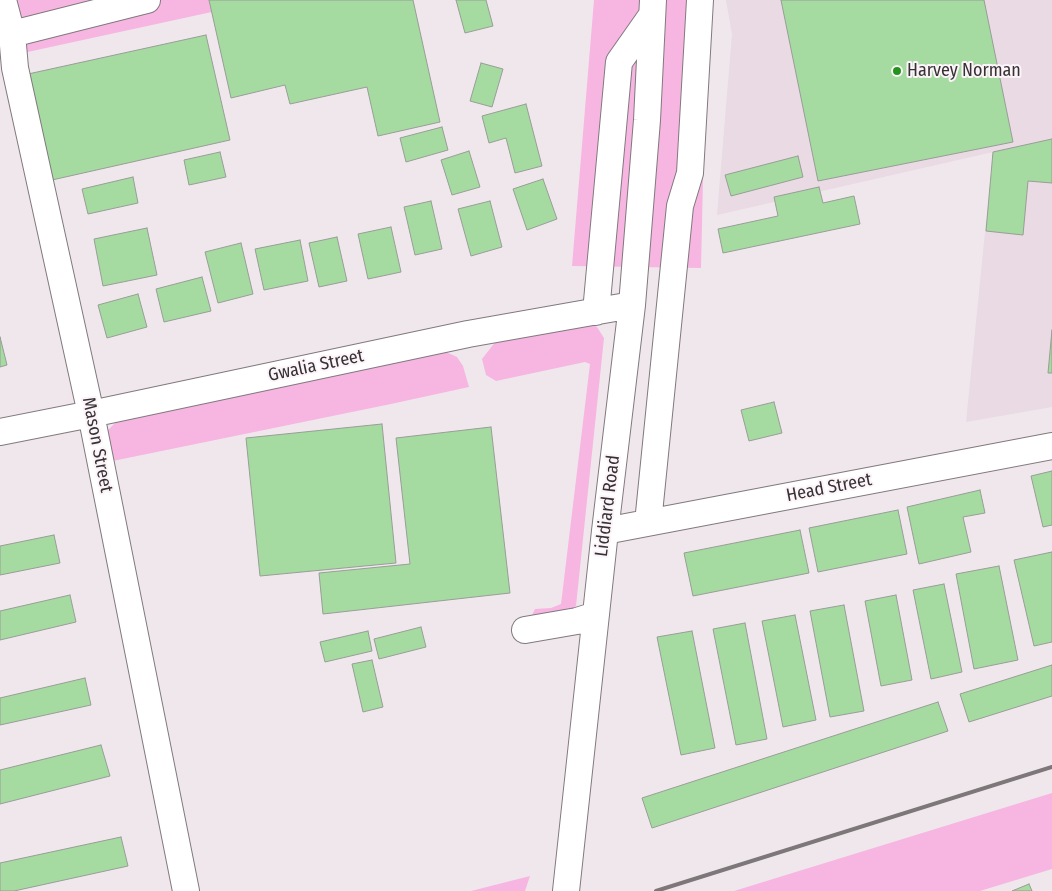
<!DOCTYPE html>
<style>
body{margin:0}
canvas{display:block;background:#efe7ec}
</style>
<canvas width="1052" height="891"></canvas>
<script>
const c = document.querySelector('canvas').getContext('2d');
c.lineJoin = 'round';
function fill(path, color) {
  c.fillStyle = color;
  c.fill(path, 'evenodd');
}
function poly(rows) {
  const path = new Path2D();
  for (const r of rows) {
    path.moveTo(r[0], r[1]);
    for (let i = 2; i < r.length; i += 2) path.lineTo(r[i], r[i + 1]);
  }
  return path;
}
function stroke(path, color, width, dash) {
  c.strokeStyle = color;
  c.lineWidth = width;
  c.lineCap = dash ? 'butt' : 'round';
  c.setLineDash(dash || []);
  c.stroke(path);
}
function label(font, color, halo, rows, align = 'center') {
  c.font = font + ' "Fira Sans Condensed",sans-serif';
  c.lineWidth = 4;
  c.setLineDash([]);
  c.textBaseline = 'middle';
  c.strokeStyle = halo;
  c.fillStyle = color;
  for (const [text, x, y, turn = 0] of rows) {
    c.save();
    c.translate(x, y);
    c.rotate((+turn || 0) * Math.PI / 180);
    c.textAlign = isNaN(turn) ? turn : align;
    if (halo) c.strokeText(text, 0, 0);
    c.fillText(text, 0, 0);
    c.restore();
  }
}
const built = poly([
 [726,0,1052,0,1052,407,966,422,993,152,717,215,732,34]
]);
const green = poly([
 [0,0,267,0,0,58],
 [594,0,707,0,701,268,572,266],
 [584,321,597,327,604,338,576,606,568,612,537,620,532,615,535,609,551,608,561,604,590,364,585,362,496,381,486,375,482,359,496,341],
 [446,352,457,357,463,366,469,387,391,404,103,463,107,431,117,421],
 [1052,793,1052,869,980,891,734,891],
 [530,876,525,891,471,891]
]);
const building = poly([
 [209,0,413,0,440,122,378,136,367,87,290,104,285,85,231,98,209,0],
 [456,0,486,0,493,26,465,33,456,0],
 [781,0,984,0,1013,142,818,181,781,0],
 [206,35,230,140,52,180,28,74,206,35],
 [481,63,503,69,492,107,470,101,481,63],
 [526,104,542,166,515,173,506,138,489,143,482,116,526,104],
 [442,127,448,150,406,162,400,138,442,127],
 [1052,139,1052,183,1028,181,1023,235,986,231,993,152,1052,139],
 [469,151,480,187,452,195,441,160,469,151],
 [220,152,226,177,189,185,184,160,220,152],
 [798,156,803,177,731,196,725,175,798,156],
 [133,177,138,203,88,214,82,189,133,177],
 [543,179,557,219,527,230,513,189,543,179],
 [819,187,823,203,854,196,860,224,723,253,718,229,778,216,774,197,819,187],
 [431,201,442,249,415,255,404,207,431,201],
 [490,201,502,247,471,256,458,209,490,201],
 [391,227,401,272,368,279,358,234,391,227],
 [147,228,157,275,103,286,94,239,147,228],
 [337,237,347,281,319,287,309,243,337,237],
 [300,240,308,281,264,290,255,249,300,240],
 [241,243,253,294,218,303,205,252,241,243],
 [202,277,211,311,164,322,156,289,202,277],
 [138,294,147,327,107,338,98,305,138,294],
 [1052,330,1052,373,1048,373,1052,330],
 [0,337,7,365,0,367,0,337],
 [774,402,782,433,749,441,741,410,774,402],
 [382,424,396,563,260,576,246,438,382,424],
 [491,427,510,593,323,614,319,573,410,564,396,438,491,427],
 [1052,471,1052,525,1043,527,1031,476,1052,471],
 [980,490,985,513,963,517,971,552,919,564,907,507,980,490],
 [898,510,907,554,818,572,809,528,898,510],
 [800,530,809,573,693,596,684,553,800,530],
 [54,535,60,563,0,575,0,546,54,535],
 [1052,552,1052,642,1034,646,1014,560,1052,552],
 [999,566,1018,660,974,669,956,574,999,566],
 [944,584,962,672,931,679,913,590,944,584],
 [70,595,76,622,0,640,0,611,70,595],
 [896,595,912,680,881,686,865,601,896,595],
 [844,605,864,711,830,717,810,611,844,605],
 [795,615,816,720,783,727,762,621,795,615],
 [745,623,767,739,736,745,713,629,745,623],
 [421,627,426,647,379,659,374,639,421,627],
 [368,631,372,651,325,662,320,642,368,631],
 [692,631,715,748,681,755,657,637,692,631],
 [372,660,383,707,363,712,352,664,372,660],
 [1052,665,1052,696,969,722,960,694,1052,665],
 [85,678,91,705,0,725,0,698,85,678],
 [938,702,948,731,652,828,642,798,938,702],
 [101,745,110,776,0,804,0,770,101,745],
 [121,837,128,866,14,891,0,891,0,863,121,837],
 [1029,884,1032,891,1012,891,1029,884]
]);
const minor = poly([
 [3,0,12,34,15,68,91,414,186,891],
 [12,34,147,0],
 [596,312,619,62,652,15],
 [0,432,91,414,468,334,632,305],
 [648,523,680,206,690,173,700,0],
 [605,531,1052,446],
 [525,630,577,621,596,615],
 [566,891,605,531,632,305,647,120,653,0]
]);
const rail = poly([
 [656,891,1052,767]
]);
const markers = [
 [897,71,5,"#23931e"]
];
const poiNames = [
 ["Harvey Norman",907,71]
];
const streetNames = [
 ["Gwalia Street",316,366,-12],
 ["Mason Street",97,445,79],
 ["Head Street",829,488,-11],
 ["Liddiard Road",608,506,-83]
];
fill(built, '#e9dae4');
fill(green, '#f7b6e2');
fill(building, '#a5daa0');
stroke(building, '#989e97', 1);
stroke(minor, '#81797e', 28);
stroke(minor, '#fff', 26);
stroke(rail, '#7d777a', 4);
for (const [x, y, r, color] of markers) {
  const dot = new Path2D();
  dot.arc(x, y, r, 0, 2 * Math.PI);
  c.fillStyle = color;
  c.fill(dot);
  stroke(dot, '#fcf4f9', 2);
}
label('18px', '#363234', '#fcf4f9', poiNames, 'left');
label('18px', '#363234', '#fcf4f9', streetNames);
</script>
